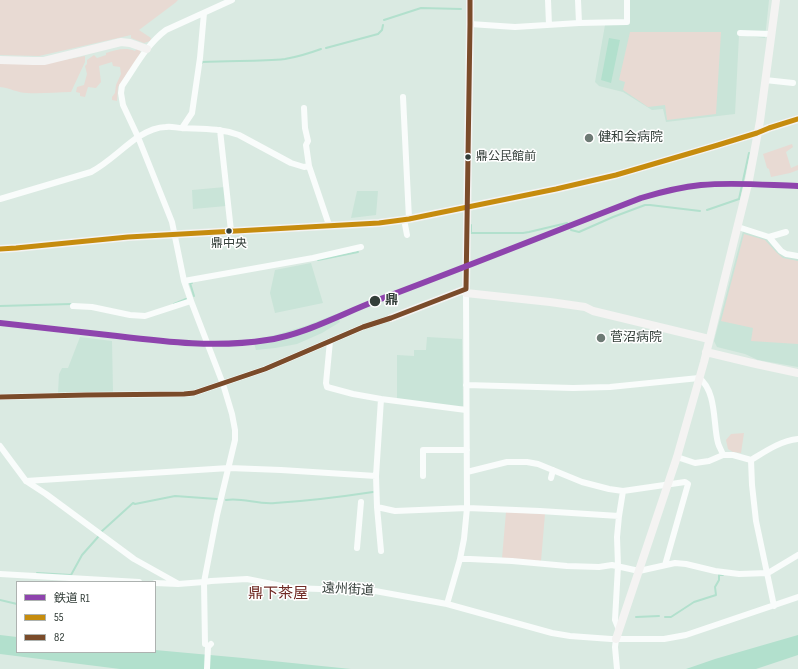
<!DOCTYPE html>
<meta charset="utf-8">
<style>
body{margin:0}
#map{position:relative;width:798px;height:669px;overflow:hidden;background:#daeae2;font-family:"Sofia Sans Condensed","Noto Sans JP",sans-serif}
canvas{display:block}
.legend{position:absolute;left:16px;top:581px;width:140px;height:72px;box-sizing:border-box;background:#fff;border:1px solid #adb2b0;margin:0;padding:5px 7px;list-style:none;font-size:12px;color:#333e39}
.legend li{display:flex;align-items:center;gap:8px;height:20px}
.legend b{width:20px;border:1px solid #adb2b0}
</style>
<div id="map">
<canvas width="798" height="669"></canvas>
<ul class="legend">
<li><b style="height:5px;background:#8e44ad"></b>鉄道 R1</li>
<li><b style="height:5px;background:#c68c0e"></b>55</li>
<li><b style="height:5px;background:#7a4b2a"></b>82</li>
</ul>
</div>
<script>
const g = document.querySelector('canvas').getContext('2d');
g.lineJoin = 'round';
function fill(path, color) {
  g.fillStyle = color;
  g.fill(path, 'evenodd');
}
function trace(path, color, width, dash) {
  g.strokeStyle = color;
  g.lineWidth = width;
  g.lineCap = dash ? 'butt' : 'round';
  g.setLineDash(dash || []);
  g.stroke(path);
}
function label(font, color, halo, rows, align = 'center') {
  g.font = font + ' "Sofia Sans Condensed","Noto Sans JP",sans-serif';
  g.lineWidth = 3;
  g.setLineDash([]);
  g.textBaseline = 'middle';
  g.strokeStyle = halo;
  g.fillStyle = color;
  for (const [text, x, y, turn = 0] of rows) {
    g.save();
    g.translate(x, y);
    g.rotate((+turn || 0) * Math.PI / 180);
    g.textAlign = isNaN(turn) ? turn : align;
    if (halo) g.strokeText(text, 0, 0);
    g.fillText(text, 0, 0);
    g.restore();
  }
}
const built = new Path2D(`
 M629 0H769L765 38 739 35 735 114 666 122 663 109 652 110 623 92 599 86 595 82 605 25 629 23Z
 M225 187 226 206 193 209 192 190Z
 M357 191H378L376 215 351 218Z
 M743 231 766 238 780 252 798 258V367L758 360 745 354 717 347 714 341Z
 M311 263 323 303 275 313 270 293 275 270Z
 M336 314 340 322 322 333 297 344 275 348 256 350 253 340 279 334 308 325Z
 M80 337 112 341 113 392 58 393 59 374 62 368H68Z
 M427 337 462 339 463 406 460 407 397 399V355L414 356V350H426Z`);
const green = new Path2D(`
 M0 0H178L175 3 139 30 151 38 150 41 144 43 131 38V35L39 56 0 55Z
 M630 32H721L716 114 667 120 665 105 648 107 623 90 625 82 619 80Z
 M137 48 140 50 141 54 118 87 117 101 112 100V97L115 93 116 85 121 74 120 67 113 66 112 62 99 66 101 82 96 88 88 87 85 97 80 96V93L76 92 77 87 84 85 87 74 85 66 87 64V60L94 55 97 58 106 55V53C116 50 125 47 135 51Z
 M85 56V62L71 92C57 92 41 94 27 93 18 93 10 88 0 87V64L58 61Z
 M792 144 793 147 786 152 791 168 798 165V170L790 173 771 177 769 169 767 168 763 154Z
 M744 234 765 240 777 253 783 258 798 261V344L751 341 753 328 721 321Z
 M744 433 741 453 733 452 728 449 726 440 731 434Z
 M506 512 545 514 541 561 502 558Z`);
const water = new Path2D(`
 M609 38 620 40 611 83 601 80Z
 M0 635 17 637V652H155V650L243 658 351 669H120L0 654Z
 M798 635V655L756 669H686L715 659Z`);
const stream = new Path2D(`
 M384 20 421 8 461 9
 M326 48 378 34 382 30 383 25
 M202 63V62C230 60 258 62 285 59 297 57 310 53 321 49
 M707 210 739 199 749 153
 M471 225V233H523L529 232 567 223
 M571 230 579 232 613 217 645 205H650L700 211
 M318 260 358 252
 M192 283H190L194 296
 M174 304 186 299
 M0 306 71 304
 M226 500C242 497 258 505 275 503 307 501 340 497 373 492
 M101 532 133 503 135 504 175 496 217 499
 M37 573 71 575 82 555 98 537
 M0 600 17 604
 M636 617 659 616
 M665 617H671L694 602 716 595 715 587 719 580V575H723`);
const street = new Path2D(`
 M548 0 549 25
 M578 0 579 23
 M470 24 515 27 579 23 627 22V0
 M740 33 771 34
 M765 80 793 83
 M403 97 409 219
 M304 108 305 128 308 141 306 145 309 166
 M182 128 192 113 200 58 204 13
 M220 130 231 231
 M0 199 91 172C108 163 122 148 138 137 146 132 157 127 166 127 171 126 177 128 182 128 201 129 220 128 239 135L291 163 304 167 309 166 329 225
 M404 219 407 235
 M738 227 769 237 781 251 786 254 798 256
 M769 237 786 232
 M184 281 313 258 361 247
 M73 306 92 307 130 315 145 316 191 301
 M330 341 326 383 327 387 353 394 381 399
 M466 385 573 388 610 387 699 378C717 391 713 425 718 443 719 447 722 451 723 455
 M0 397 86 395 184 394 194 393 265 369 363 327 391 318
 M0 446 26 481 46 494 134 559 177 583
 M677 457 695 463 709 461 723 455H733L751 460C766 451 780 441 798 439
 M751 460 752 485 756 521 774 606
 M467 472 507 462H527L538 464 582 482 609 489 623 491 685 482 688 484 665 565
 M423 476V450H467
 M551 478 553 470
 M26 481 229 468 281 470 376 476
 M377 507 395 511 467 508 540 511 619 516
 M357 548 361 502
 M381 551 377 507 376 476 381 399 466 410
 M460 559H470L512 561 567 566 599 567 612 565 639 571 675 563 686 564 715 571 739 574 768 573 798 555
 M0 574 139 582
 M155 583 178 584 204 582 211 581 247 579 292 588 375 591 447 604 552 633 570 636 611 639H664L686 635 798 597
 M447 604 460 559 464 539 467 508 466 291
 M619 630 615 620 618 566 617 537 619 516 623 491
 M616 639 615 647 617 669
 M205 644 204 582 217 515 235 440V430L232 414 223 384 191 301 184 281 172 222 138 137 123 105 121 93 122 86C135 67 147 44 166 30L232 0
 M207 669 208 647 211 644`);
const secondary = new Path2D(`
 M0 60 33 61H44L121 42 130 43 147 49
 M0 249 16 248 128 237 379 223 409 219 556 189 616 175 718 145 757 133 769 128 798 119
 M466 293 550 302 585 307 593 311 709 339
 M391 318 466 289 470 24V0
 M706 352 756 364 798 373
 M616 639 677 457 704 362 749 180 760 121 776 0`);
const bus1 = new Path2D(`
 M0 249 16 248 128 237 379 223 409 219 556 189 616 175 718 145 757 133 769 128 798 119`);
const bus2 = new Path2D(`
 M0 397 86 395 184 394 194 393 265 369 363 327 391 318 466 289 470 24V0`);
const rail1 = new Path2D(`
 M0 323C39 327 78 332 117 336 167 342 217 348 267 340 304 335 343 313 378 300 466 267 553 232 641 198 661 192 681 187 701 185 733 182 766 185 798 186`);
const markers = [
 [589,138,5,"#6d7a74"],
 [468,157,3.5,"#333e39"],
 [229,231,3.5,"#333e39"],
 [375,301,6,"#333e39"],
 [601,338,5,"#6d7a74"]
];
const busNames = [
 ["鼎公民館前",476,157],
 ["鼎中央",229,244,"center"]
];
const poiNames = [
 ["健和会病院",598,138],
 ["菅沼病院",610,338]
];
const stopNames = [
 ["鼎",385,301]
];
const streetNames = [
 ["遠州街道",348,590,3]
];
const quarterNames = [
 ["鼎下茶屋",278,594]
];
fill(built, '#c9e4d8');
fill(green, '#e8dad3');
fill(water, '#b2e0cd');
trace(stream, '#b2e0cd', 2);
trace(street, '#f9fcfb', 6);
trace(secondary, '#f4f3f2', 8);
trace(bus1, '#c68c0e', 5);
trace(bus2, '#7a4b2a', 5);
trace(rail1, '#8e44ad', 6);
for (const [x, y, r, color] of markers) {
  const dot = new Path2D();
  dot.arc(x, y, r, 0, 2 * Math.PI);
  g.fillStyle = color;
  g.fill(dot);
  trace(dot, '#fff', 1.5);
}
label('12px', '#333e39', '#fff', busNames, 'left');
label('13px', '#333e39', '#fff', poiNames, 'left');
label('bold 13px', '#333e39', '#fff', stopNames, 'left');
label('13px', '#333e39', '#fff', streetNames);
label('15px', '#702b25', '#fff', quarterNames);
</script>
